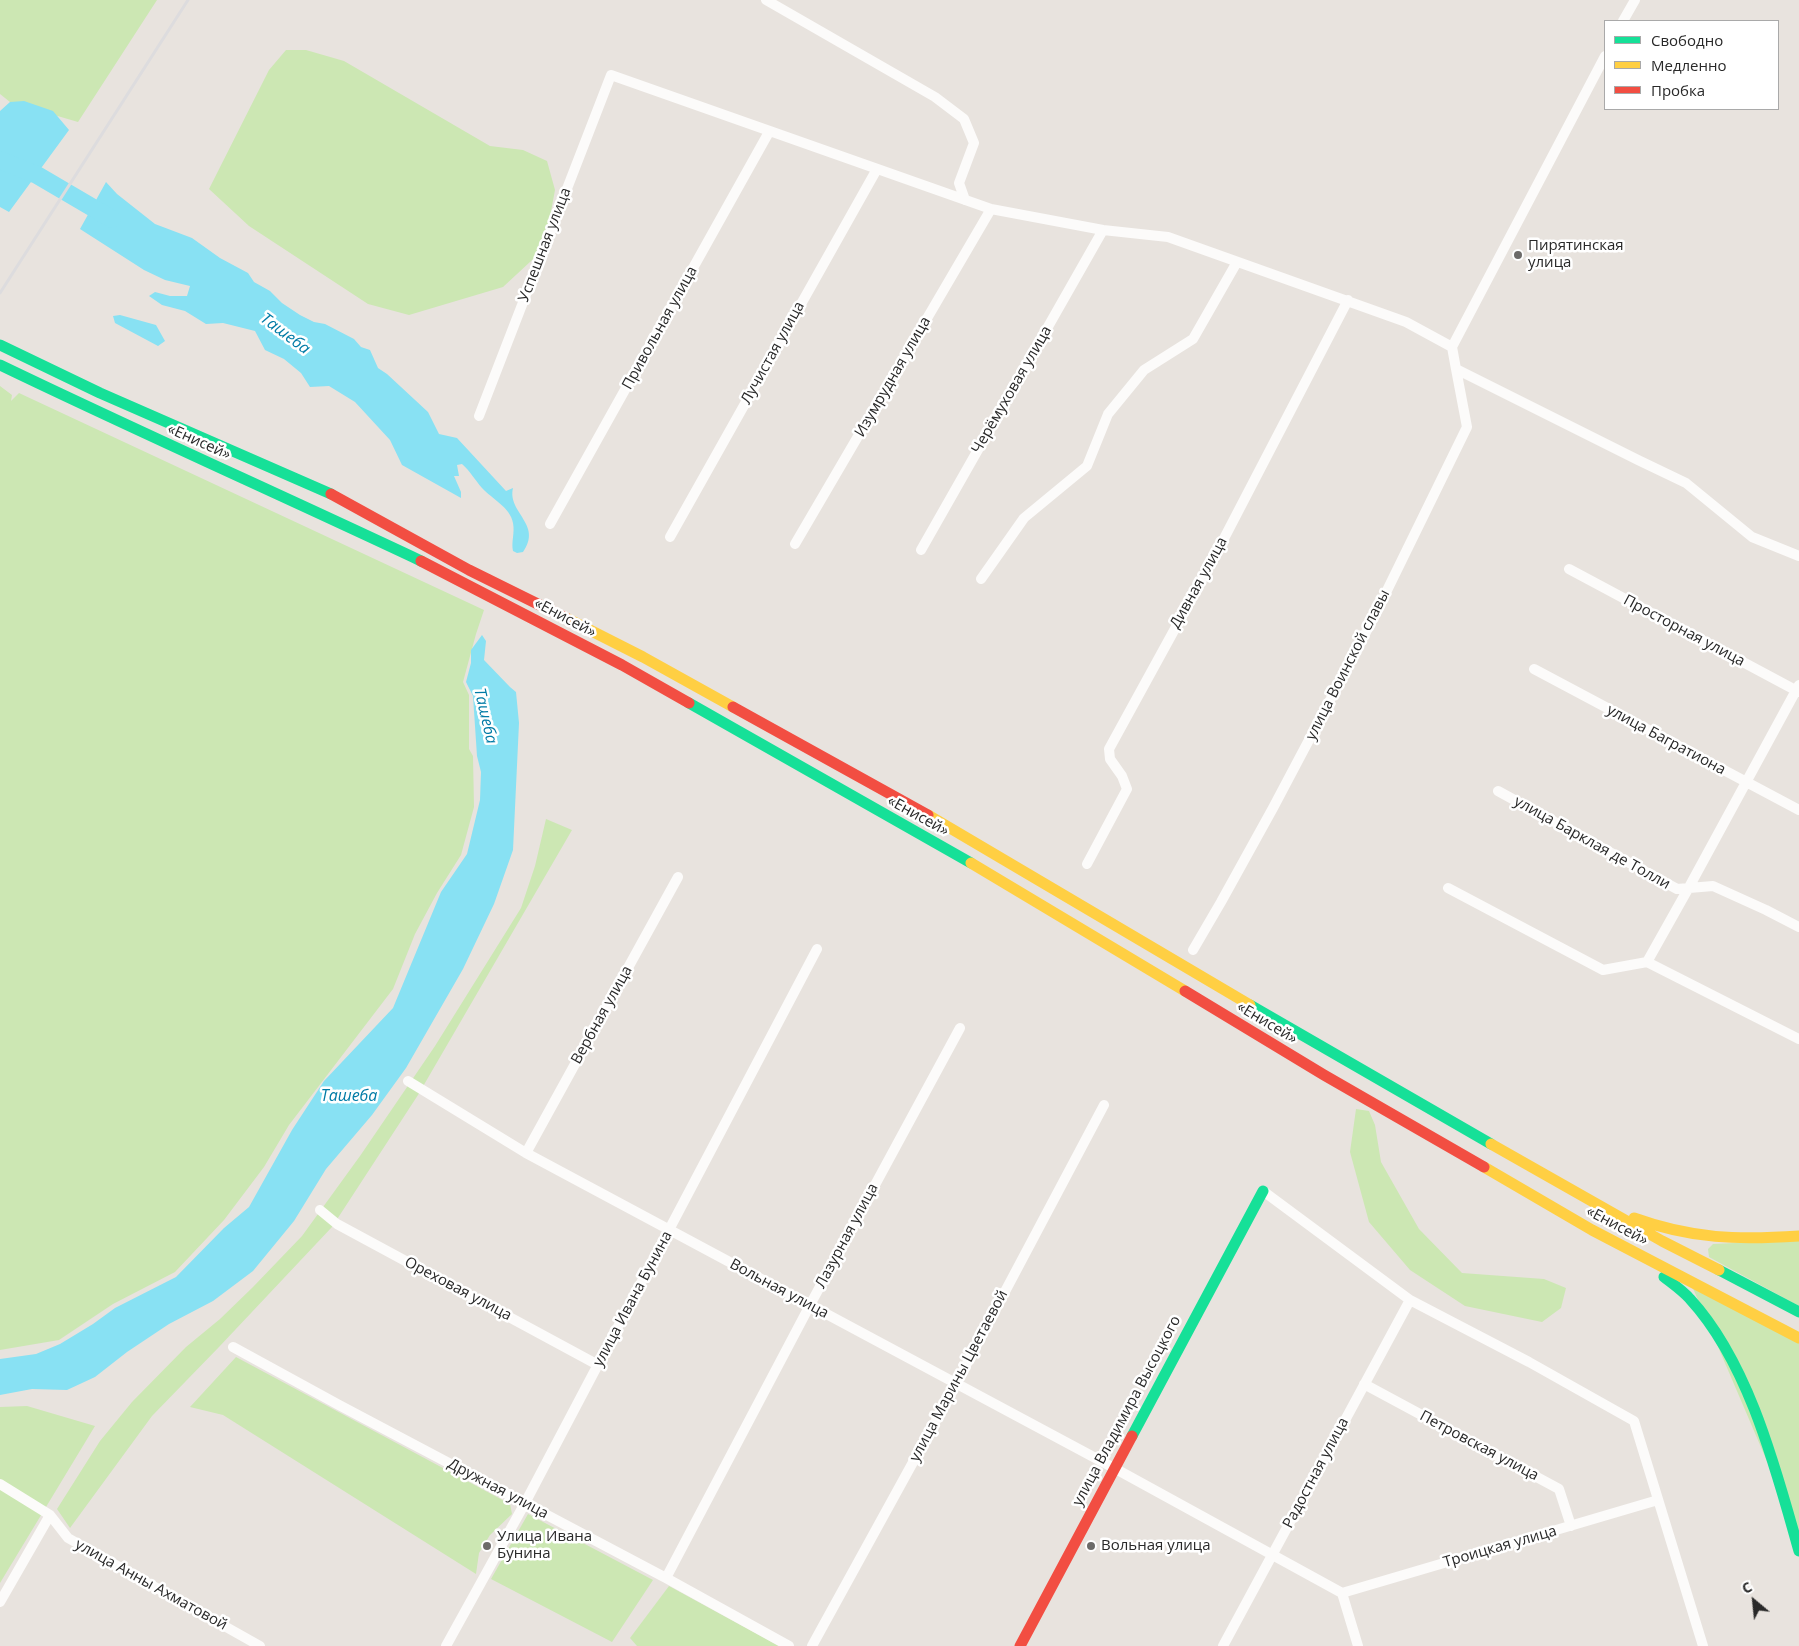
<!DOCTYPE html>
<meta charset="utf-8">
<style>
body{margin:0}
#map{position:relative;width:1799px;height:1646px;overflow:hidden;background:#e8e3de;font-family:"Open Sans",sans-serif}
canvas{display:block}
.legend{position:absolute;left:1604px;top:20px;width:175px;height:90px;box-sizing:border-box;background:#fff;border:1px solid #a9a9a9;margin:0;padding:6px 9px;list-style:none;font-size:15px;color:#292929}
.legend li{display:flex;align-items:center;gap:10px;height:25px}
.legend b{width:25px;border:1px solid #a9a9a9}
.north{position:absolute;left:1729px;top:1576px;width:50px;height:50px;-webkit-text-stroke:4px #fff;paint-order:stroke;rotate:332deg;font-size:14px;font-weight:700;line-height:20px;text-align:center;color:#292929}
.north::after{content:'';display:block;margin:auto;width:18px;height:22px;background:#292929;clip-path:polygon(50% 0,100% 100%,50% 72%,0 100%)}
</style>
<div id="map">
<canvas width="1799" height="1646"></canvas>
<ul class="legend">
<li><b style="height:6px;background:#16e098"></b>Свободно</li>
<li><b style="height:6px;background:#ffcf43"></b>Медленно</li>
<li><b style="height:6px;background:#f24e42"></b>Пробка</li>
</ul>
<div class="north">С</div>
</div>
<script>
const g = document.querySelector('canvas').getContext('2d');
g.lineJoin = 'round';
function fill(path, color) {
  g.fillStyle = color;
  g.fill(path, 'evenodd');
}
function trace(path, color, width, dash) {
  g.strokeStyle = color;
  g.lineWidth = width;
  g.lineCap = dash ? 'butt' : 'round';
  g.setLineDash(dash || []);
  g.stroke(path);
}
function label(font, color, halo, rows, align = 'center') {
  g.font = font + ' "Open Sans",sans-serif';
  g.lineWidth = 5;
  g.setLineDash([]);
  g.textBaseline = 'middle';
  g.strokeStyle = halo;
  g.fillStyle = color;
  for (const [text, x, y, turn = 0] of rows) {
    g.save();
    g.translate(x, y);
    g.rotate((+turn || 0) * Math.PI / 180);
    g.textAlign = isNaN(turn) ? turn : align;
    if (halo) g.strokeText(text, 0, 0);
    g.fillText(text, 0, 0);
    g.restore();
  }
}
const green = new Path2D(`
 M0 0H157L78 122 10 102 0 94Z
 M286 50H306L344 61 490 146 523 150 547 161 555 190 544 249 503 287 409 315 368 304 249 226 209 189 269 70Z
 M0 386 12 395 11 401 19 393 484 610 476 634 463 682 469 695V749L473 756 474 807 461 855 437 893 415 934 393 989 289 1125 264 1167 224 1220 175 1272 113 1304 59 1340 0 1350Z
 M546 819 572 830 418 1095 332 1227 219 1347 152 1416 70 1528 57 1509 100 1441 132 1402 186 1347 220 1319 253 1287 302 1236 360 1156 435 1046 521 908 535 866Z
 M1356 1109 1369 1111 1375 1125 1381 1162 1419 1229 1462 1273 1544 1279 1566 1288 1561 1308 1542 1322 1465 1306 1410 1270 1369 1222 1350 1152Z
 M1799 1240V1306L1709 1257 1708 1249 1713 1244Z
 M1692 1286 1799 1342V1536Z
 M236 1357 510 1504 512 1514 490 1535 479 1553 476 1574 223 1415 190 1407Z
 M27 1406 95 1426 0 1583V1407Z
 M528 1514 653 1580 612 1642 491 1579Z
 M669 1586 779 1646H637L630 1638Z`);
const water = new Path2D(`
 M24 101 53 111 69 130 9 212 0 207V111L10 102Z
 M106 182 117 194 155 224 192 238 220 258 248 273 254 282 270 291 282 303 300 315 314 322 325 324 354 339 361 347 370 350 378 368 387 374 428 412 439 434 457 438 506 491 513 488C507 513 543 524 523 552L517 553 513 551C511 542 515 533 513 523 510 507 492 499 482 488 475 480 470 471 462 464L457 465 459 476H454L461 492V498L402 465 390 440 355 402 329 386 310 387 301 373 284 359 265 350 255 331 223 323 206 324 185 311 162 305 149 296 155 292 170 296H187L190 286 165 280 144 270 80 229Z
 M120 315 156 325 165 341 158 346 115 323 113 316Z
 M482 635 486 641 484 660 510 687 516 692 519 723 513 850 494 904 463 969 406 1068 372 1115 326 1169 294 1221 253 1271 213 1301 169 1324 127 1352 95 1377 67 1390 32 1389 0 1395V1359L36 1354 60 1344 93 1324 115 1308 176 1277 224 1228 249 1207 292 1130 324 1081 393 1008 441 892 467 854 480 800 481 772 477 756 473 696 466 682 471 663V650Z`);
const river = new Path2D(`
 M0 160 37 175 112 219`);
const street = new Path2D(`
 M766 0 935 97 964 119 974 143 959 183 965 200
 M1623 21 1635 0
 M1452 347 1605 56
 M479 416 611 75 991 209 1103 230 1168 237 1406 322 1452 347 1456 369 1638 460 1686 483 1752 537 1799 556
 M550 524 769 132
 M670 537 877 169
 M795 544 991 209
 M921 550 1103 230
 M1569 569 1799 692
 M981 579 1024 518 1087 466 1108 414 1144 370 1193 339 1237 262
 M1534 669 1799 810
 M1498 791 1677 889 1713 886 1766 910 1799 927
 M1087 864 1127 789 1122 776 1110 759 1109 749 1217 552 1348 300
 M1448 888 1603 970 1647 962 1799 1039
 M1193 950 1221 902 1273 808 1374 617 1467 427 1456 369
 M1647 962 1688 889 1799 685
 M408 1081 526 1153 1114 1468 1342 1593 1358 1646
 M526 1153 678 877
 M1263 1191 1410 1300 1529 1362 1634 1421 1703 1646
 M320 1210 337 1224 598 1365
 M233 1347 339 1405 666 1578 789 1646
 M1364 1384 1559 1489 1571 1526
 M0 1484 50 1515 68 1538 260 1646
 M666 1578 810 1305 960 1028
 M1342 1593 1658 1500
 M0 1602 50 1515
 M446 1646 525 1503 817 949
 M812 1646 956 1384 1104 1105
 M1223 1646 1410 1300`);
const fast = new Path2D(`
 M0 345 100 393 331 494
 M0 365C139 432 281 495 421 561
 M689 703 971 863
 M1250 1005 1491 1144
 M1719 1270 1799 1312
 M1664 1277C1673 1284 1683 1291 1690 1299 1749 1363 1776 1470 1799 1551
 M1132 1436 1263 1191`);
const slow = new Path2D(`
 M566 618 643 657 733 707
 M928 815 1250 1005
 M971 863 1185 991
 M1491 1144 1662 1241 1719 1270
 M1484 1167 1592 1230 1799 1338
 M1634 1218C1692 1239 1738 1240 1799 1236`);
const jam = new Path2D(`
 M331 494 469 570 566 618
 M421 561 622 665 689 703
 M733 707 928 815
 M1185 991 1324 1075 1484 1167
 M1020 1646 1132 1436`);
const rail = new Path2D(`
 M0 293 188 0`);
const markers = [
 [1518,255,5,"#6c6a68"],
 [487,1546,5,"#6c6a68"],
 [1091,1546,5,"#6c6a68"]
];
const streetNames = [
 ["Успешная улица",545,245,-69],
 ["Привольная улица",660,328,-61],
 ["Лучистая улица",773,353,-61],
 ["Изумрудная улица",893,377,-60],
 ["Черёмуховая улица",1012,390,-60],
 ["«Енисей»",199,442,24],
 ["Дивная улица",1199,583,-61],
 ["«Енисей»",565,618,28],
 ["Просторная улица",1684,631,28],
 ["улица Воинской славы",1348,665,-63],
 ["улица Багратиона",1666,740,28],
 ["«Енисей»",918,816,29],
 ["улица Барклая де Толли",1592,843,29],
 ["Вербная улица",602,1015,-61],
 ["«Енисей»",1267,1023,31],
 ["«Енисей»",1617,1226,28],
 ["Лазурная улица",847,1236,-62],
 ["Ореховая улица",458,1289,28],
 ["Вольная улица",779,1289,28],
 ["улица Ивана Бунина",633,1299,-62],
 ["улица Марины Цветаевой",959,1376,-62],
 ["улица Владимира Высоцкого",1127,1411,-62],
 ["Петровская улица",1479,1446,28],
 ["Радостная улица",1316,1473,-62],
 ["Дружная улица",498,1489,28],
 ["Троицкая улица",1500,1547,-16],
 ["улица Анны Ахматовой",151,1585,29]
];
const poiNames = [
 ["Пирятинская",1528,246],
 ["улица",1528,263],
 ["Улица Ивана",497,1537],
 ["Бунина",497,1554],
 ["Вольная улица",1101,1546]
];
const waterNames = [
 ["Ташеба",285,334,37],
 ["Ташеба",485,716,77],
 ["Ташеба",349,1096]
];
fill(green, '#cce7b3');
fill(water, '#88e1f3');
trace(river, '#88e1f3', 18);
trace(street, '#fcfbfa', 10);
trace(fast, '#16e098', 11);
trace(slow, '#ffcf43', 11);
trace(jam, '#f24e42', 11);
trace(rail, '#dddcde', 3);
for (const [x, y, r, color] of markers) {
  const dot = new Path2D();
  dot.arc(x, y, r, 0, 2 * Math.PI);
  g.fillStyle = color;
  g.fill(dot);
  trace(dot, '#fff', 2);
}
label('15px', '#292929', '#fff', streetNames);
label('15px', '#292929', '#fff', poiNames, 'left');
label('italic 16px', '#007ba6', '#fff', waterNames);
</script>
